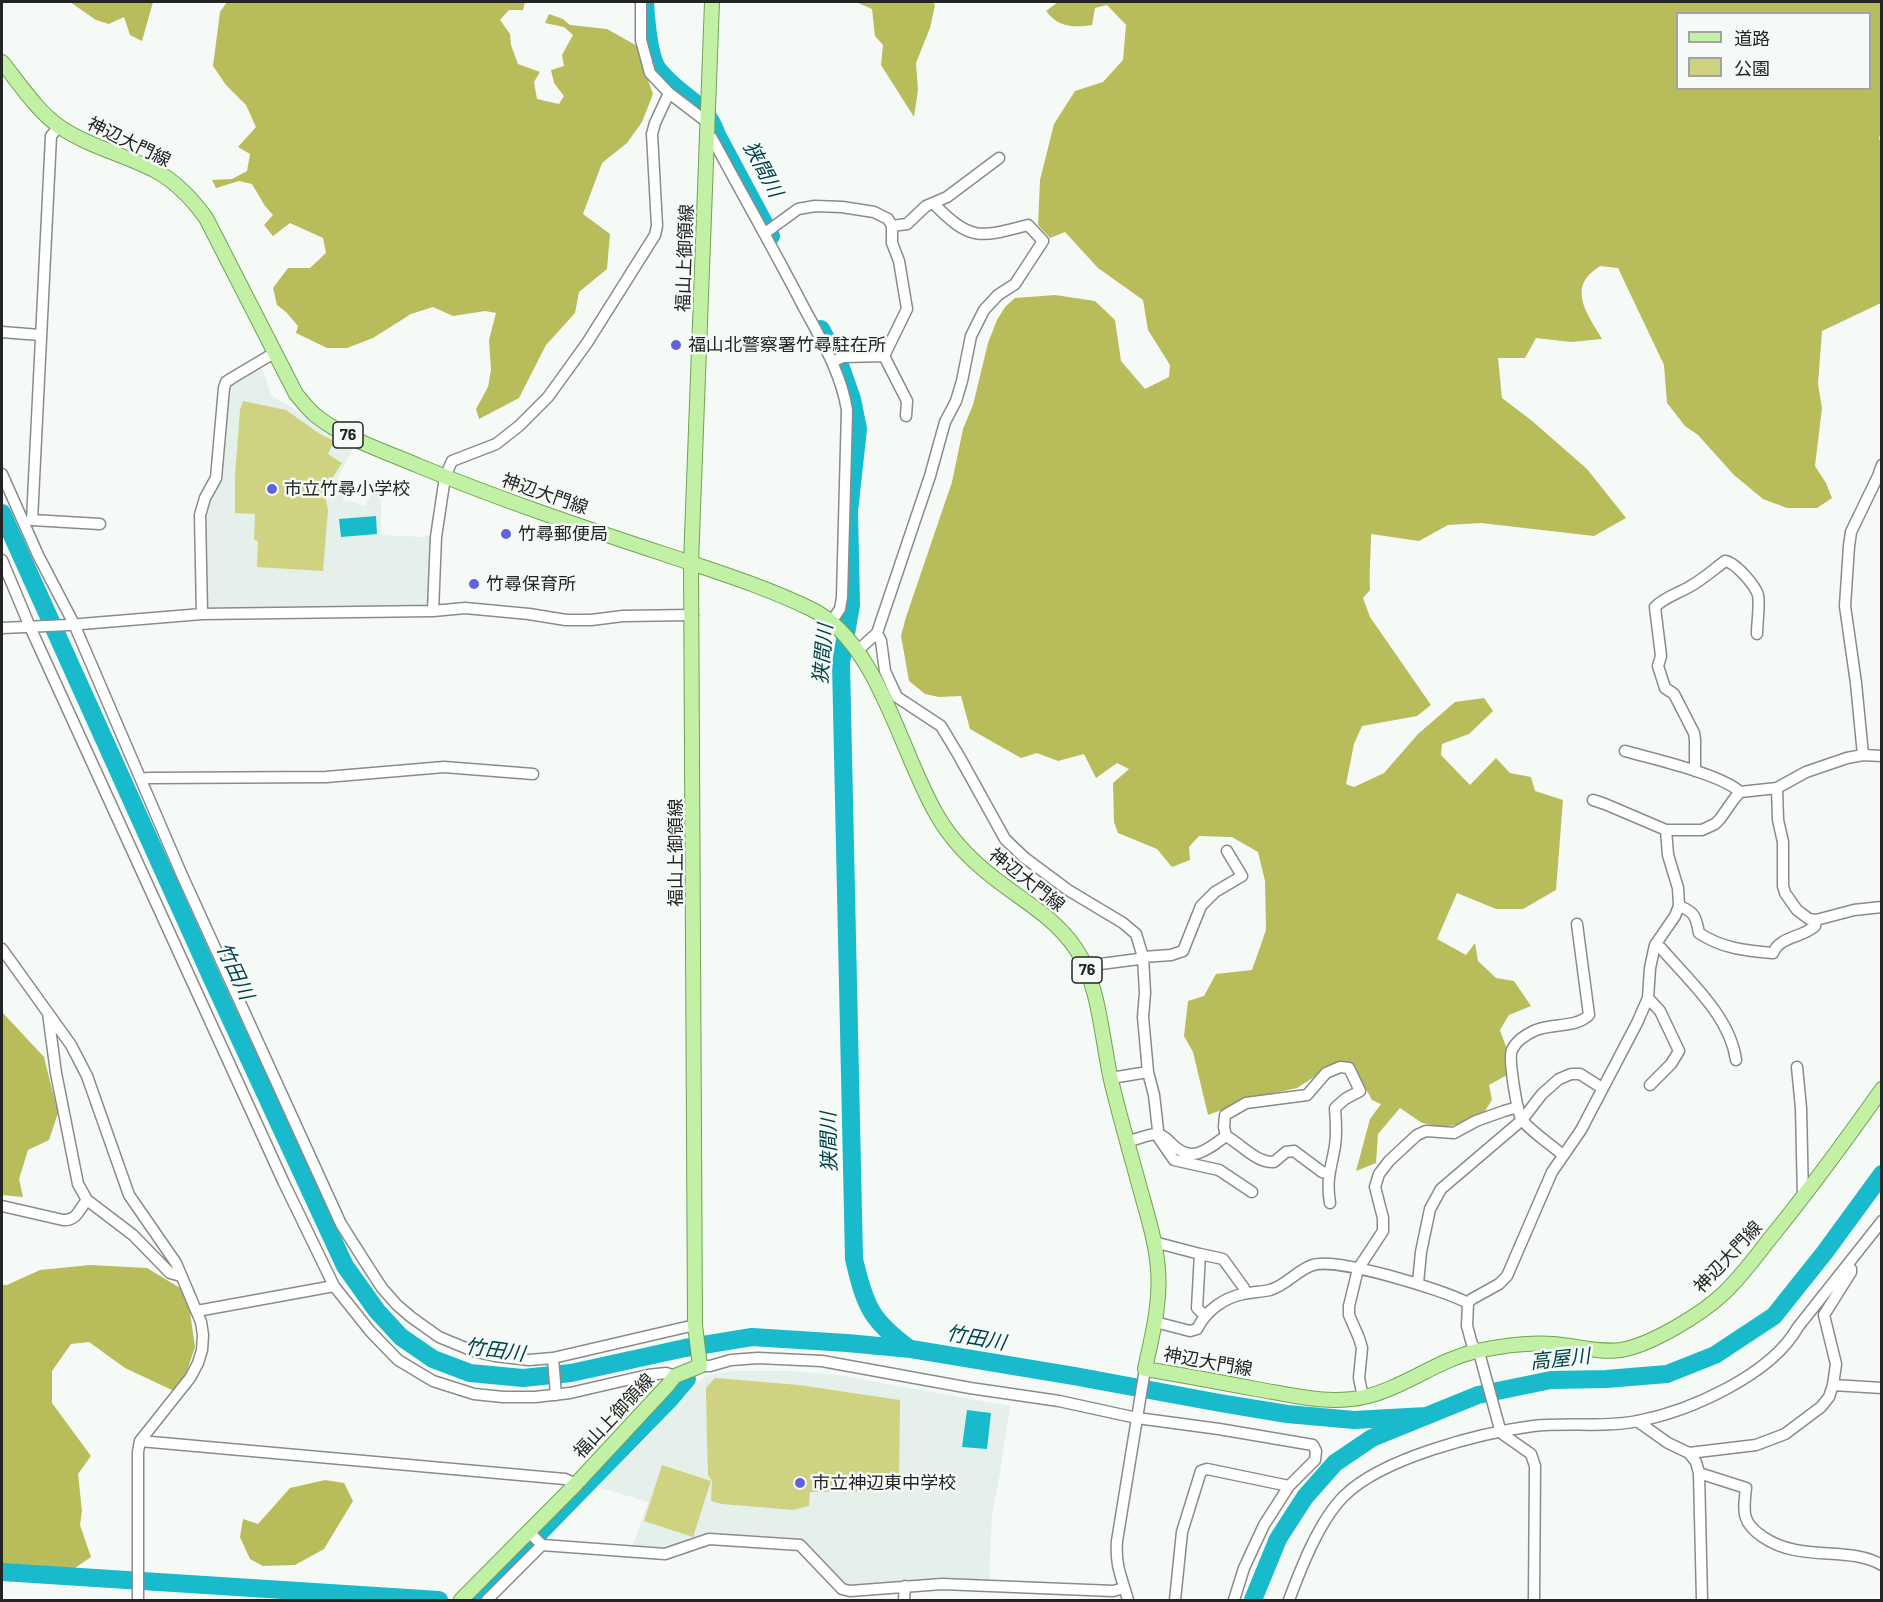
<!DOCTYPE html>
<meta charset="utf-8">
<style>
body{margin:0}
#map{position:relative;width:1883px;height:1602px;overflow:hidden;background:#f6faf7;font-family:Barlow,"Noto Sans JP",sans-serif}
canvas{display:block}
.frame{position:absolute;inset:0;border:3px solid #232423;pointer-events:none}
.legend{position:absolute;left:1676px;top:12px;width:195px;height:78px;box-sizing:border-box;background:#f6faf7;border:2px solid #a2a4a2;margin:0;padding:8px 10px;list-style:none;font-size:18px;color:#232423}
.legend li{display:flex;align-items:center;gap:12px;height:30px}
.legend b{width:30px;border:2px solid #a2a4a2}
</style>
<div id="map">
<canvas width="1883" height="1602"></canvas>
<div class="frame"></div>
<ul class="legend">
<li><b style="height:8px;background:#c2f1a6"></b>道路</li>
<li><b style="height:16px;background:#cfd381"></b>公園</li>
</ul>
</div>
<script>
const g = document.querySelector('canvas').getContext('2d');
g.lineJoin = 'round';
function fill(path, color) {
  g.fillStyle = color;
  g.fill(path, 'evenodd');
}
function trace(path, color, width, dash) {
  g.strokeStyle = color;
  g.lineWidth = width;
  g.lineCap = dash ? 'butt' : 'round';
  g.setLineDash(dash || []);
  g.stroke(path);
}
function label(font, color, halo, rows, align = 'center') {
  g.font = font + ' Barlow,"Noto Sans JP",sans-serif';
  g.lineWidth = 5;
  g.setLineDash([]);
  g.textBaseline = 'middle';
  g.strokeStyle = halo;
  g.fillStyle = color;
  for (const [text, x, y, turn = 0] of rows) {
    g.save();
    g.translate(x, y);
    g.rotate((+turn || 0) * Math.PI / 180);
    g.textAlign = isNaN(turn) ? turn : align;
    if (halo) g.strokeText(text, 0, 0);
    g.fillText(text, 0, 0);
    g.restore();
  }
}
const built = new Path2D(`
 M261 365 271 395 296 410 323 432 354 446 331 492 345 493 343 501 355 502 364 506 375 488 381 489V535L424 537 433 533 431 600 424 609 211 612 206 608 202 514 220 474 226 393 232 382Z
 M734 1371H792L838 1375 1010 1406 999 1479 992 1514 989 1582 844 1587 800 1542 704 1536 664 1550 632 1548 648 1502 598 1487 706 1375Z`);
const green = new Path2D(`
 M243 401 286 410 320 434 334 441 328 454 342 463 324 491 328 510 323 571 257 567 258 541 254 540 255 514 235 513V476L240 410Z
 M715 1378 799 1385 900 1400 899 1485 892 1491 810 1492 809 1506 793 1510 722 1504 711 1501 712 1481 708 1475 706 1396V1388Z
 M662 1465 711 1481 693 1537 644 1521Z`);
const forest = new Path2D(`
 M70 2H153L142 41 130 35 124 17 109 24 96 20Z
 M227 2H525L523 10H509L500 20 510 34 511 45 518 64 540 72 534 82 537 99 559 104 564 96 554 83 551 70 564 66 562 55 573 35 564 27 545 23 549 14 563 19 570 25 607 29 639 47 645 72 653 94 642 122 627 143 602 163 583 214 610 234 607 269 579 292 575 313 546 345 519 398 479 419 476 409 488 387 491 370 489 340 496 313 485 311 453 316 433 307 411 314 373 338 347 348H327L296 333 298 326 286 312 277 305 273 288 288 268H310L326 253 323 238 290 223 273 236 264 225 273 215 265 206 252 184 239 181 216 188 212 180 232 179 247 171 250 154 238 147 256 127 246 105 226 85 213 66 220 12Z
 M856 2H933L935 5 930 28 916 63 918 90 914 117 881 65 883 45 875 36 872 9Z
 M1058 2H1881L1882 135 1879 137 1882 150 1881 303 1822 331 1818 384 1822 408 1815 466 1826 483 1832 498 1817 508H1787L1763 499 1734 475 1698 435 1685 426 1667 403 1664 365 1618 268 1600 266C1596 269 1591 272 1588 276 1571 295 1592 321 1602 339L1571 342 1536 338 1525 358H1498L1502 398 1531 420 1587 469 1626 518 1594 536 1481 523 1448 525 1419 541 1371 534C1371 553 1369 571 1370 590L1363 598 1370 617 1431 705 1417 716 1362 726 1354 744 1346 784 1354 787 1384 773 1418 734 1455 702 1484 698 1493 711 1469 734 1442 744 1441 755 1470 785 1496 758 1510 773 1531 777 1535 791 1563 800 1556 890 1523 909H1496L1457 893 1437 939 1466 955 1475 943 1478 961 1496 978 1514 981 1531 1006 1509 1015 1500 1030 1506 1047 1507 1075 1489 1085 1492 1100 1481 1117 1464 1124 1441 1127 1422 1123 1400 1108 1378 1134 1376 1163 1356 1171 1370 1119 1381 1104 1372 1100 1352 1064 1336 1063 1297 1088 1256 1097 1208 1115 1193 1052 1184 1036 1188 1001 1204 996 1216 974 1252 970 1266 930 1265 881 1258 852 1232 837 1199 836 1189 847 1190 860 1172 867 1157 849 1118 833 1114 822 1113 783 1129 769 1117 763 1096 778 1084 754 1058 761 1037 753 1021 758 970 729 961 696 939 697 925 694 909 681 901 636 906 617 952 482 963 429 973 405 988 343 997 320 1005 307 1015 298 1055 295 1095 301 1115 320 1121 361 1145 389 1169 377 1170 365 1148 330 1143 300 1098 268 1065 232 1050 238 1038 225 1040 180 1054 124 1075 91 1103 82 1123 60 1126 25 1107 5 1095 8 1092 25C1072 28 1058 27 1046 11ZM1678 14H1870V88H1678Z
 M2 1012 44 1057 58 1113 49 1140 28 1150 19 1179 23 1197 2 1195Z
 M90 1265 147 1268 180 1288 190 1312 195 1347 186 1374 174 1391 125 1368 89 1342 71 1344 52 1371V1403L91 1456 78 1474 82 1511 80 1525 91 1557 72 1570 2 1565V1285H7L40 1270Z
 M325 1480 344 1483 353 1501 324 1549 295 1565 263 1566 250 1559 240 1537 243 1519 258 1524 290 1488Z`);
const water = new Path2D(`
 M376 516 377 534 341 537 339 519Z
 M967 1410 991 1413 987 1449 962 1447Z`);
const river = new Path2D(`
 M645 2C646 18 649 52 656 66 658 70 662 74 665 77 686 100 706 103 717 135L771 236
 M821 329 840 365 852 399 858 429 849 511 851 605 841 663 854 1259C865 1306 871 1321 910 1349
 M2 513 214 983 345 1266 377 1311 401 1337 433 1359 470 1373 523 1378 571 1373 685 1348 752 1337 847 1343 911 1349 1074 1376 1220 1403 1287 1414 1354 1420 1426 1416
 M2 1572 439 1600
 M474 1600 670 1399 687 1379
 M1253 1600 1278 1539 1305 1497 1335 1463 1372 1438 1478 1395 1551 1380 1606 1379 1667 1374 1715 1355 1774 1316 1825 1252 1882 1174`);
const minor = new Path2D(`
 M641 2V40L650 73 669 93 707 122
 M59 126 51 136 32 520 100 524
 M707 136 712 138C742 194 773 248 802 304 820 338 841 372 847 410L842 597 840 609 831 622
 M892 226 907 224 926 206 947 197 999 158
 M765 233 798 209 815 206 842 207 874 212 888 219 892 226V243L899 261 907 309 884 356 843 357 832 362
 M2 332 40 335
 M884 356 907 401 906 416
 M2 474 38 555 74 624 181 873 341 1224 367 1265 382 1288 397 1305 411 1317 439 1337 473 1351 495 1356 529 1360 553 1358 695 1325
 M2 560 30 627 284 1183 334 1286 370 1331 398 1360 433 1381 474 1394 503 1397H535L570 1393 648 1375 666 1373 675 1376
 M433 611 436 537 445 477 452 461 496 444 519 426 548 397 587 343 655 235 657 226 652 134 655 123 669 93
 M202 614 200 515 205 498 216 478 224 388 226 382 232 378 274 353
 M2 628 69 625 202 614 433 611 465 608 529 614 566 620H591L623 616 693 615
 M877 633 881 641 885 671 897 697 941 726 959 756 1005 839 1025 858 1068 890 1123 923 1136 934 1143 957 1145 993 1143 1017 1148 1072 1154 1095 1158 1130 1156 1134 1174 1160 1219 1170 1252 1192
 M857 651 877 633 930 476 945 422 956 401 962 381 971 336 984 310 998 295 1015 284 1043 241 1028 225C979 238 970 241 933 203
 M1625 751C1653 759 1721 774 1740 792
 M1863 755 1856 683 1845 606 1849 546 1851 532 1878 476 1882 465
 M1695 771V740L1694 733 1674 694 1665 688 1658 666 1661 656 1655 607C1665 597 1677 594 1689 587 1702 580 1713 570 1725 561 1735 562 1755 585 1758 595 1760 604 1757 623 1757 634
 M141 779 149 778 326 777 444 767 533 774
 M1777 788 1778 820 1783 842V886L1785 893 1797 910 1809 919 1816 920 1854 910 1882 907
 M1593 800 1605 804 1666 830H1702L1715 824 1720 819 1734 799 1740 792 1777 788 1806 772 1847 758 1863 755 1882 756
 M1679 906C1695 912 1696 917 1699 933 1721 948 1746 951 1773 953 1780 936 1802 938 1815 926L1816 920
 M1655 945 1661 948C1689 981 1730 1016 1736 1060
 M2 949 71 1045 87 1076 129 1195 176 1263 201 1322 203 1335 202 1350 198 1363 190 1378 140 1441 138 1452V1600
 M1085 966 1139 959 1143 957 1171 955 1183 951 1201 906 1215 892 1242 876 1227 851
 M1648 998 1660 1011 1679 1051 1671 1064 1650 1085
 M48 1013 56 1073 78 1184 87 1200 133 1235 170 1273 181 1276
 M1797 1067 1801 1108 1803 1198
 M1111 1078 1148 1072
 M1226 1136 1224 1127 1225 1115 1246 1103 1307 1095 1326 1073 1340 1067 1349 1068 1360 1091 1345 1099 1335 1108C1336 1121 1337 1133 1335 1146 1331 1169 1326 1179 1330 1203
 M1127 1142C1136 1139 1147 1135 1155 1134 1162 1134 1167 1139 1172 1144 1192 1164 1207 1150 1226 1136 1241 1144 1256 1163 1274 1162L1286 1152 1294 1151 1322 1172 1328 1173
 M1563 1155C1554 1147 1526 1128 1521 1118 1517 1110 1508 1058 1512 1050 1516 1041 1527 1034 1536 1030 1553 1023 1576 1028 1589 1015L1577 924
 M2 1206 63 1220C77 1221 79 1209 87 1200
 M1154 1242 1200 1254 1197 1308 1204 1315
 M1200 1254 1223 1259 1244 1288 1245 1293
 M1418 1283 1421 1252 1430 1209 1441 1189 1522 1120 1542 1094 1559 1079 1571 1074H1580L1602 1088
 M197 1311 334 1286
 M1155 1322 1190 1331 1197 1329C1206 1311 1223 1298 1243 1294 1252 1292 1261 1292 1270 1290 1287 1285 1297 1270 1313 1265 1337 1257 1444 1290 1468 1303
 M553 1358 556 1395
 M700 1366H710L731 1360 758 1358 822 1361 970 1388 1059 1401 1137 1418 1219 1429 1313 1445 1316 1451 1315 1460 1289 1486 1264 1525 1244 1568 1234 1600
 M1833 1385 1882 1388
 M1363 1397 1359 1378 1362 1348 1359 1338 1349 1315V1306L1358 1269 1383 1231V1218L1375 1187 1379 1174 1389 1161 1417 1135 1426 1131 1454 1133 1476 1121 1504 1111 1518 1107
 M1637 1421 1668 1443 1689 1453 1756 1445 1785 1434 1821 1407 1829 1397 1833 1385 1836 1364 1824 1315 1851 1272V1269
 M140 1441 565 1479 576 1484
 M1689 1453 1696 1462 1699 1473 1702 1600
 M1699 1473 1746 1488C1743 1513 1742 1523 1763 1537 1801 1563 1847 1545 1882 1565
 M528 1531 542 1545 665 1554 709 1539 800 1545 842 1589 850 1591 942 1584 1113 1591 1124 1588
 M487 1600 542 1545
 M904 1600 905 1586
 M1128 1600C1122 1578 1115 1566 1117 1541L1145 1369
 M1175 1600 1182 1532 1201 1471 1207 1469 1289 1486
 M1289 1600C1301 1568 1319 1521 1344 1496 1382 1458 1480 1433 1533 1426 1568 1422 1604 1428 1638 1421 1690 1411 1771 1375 1798 1327L1882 1221
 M1534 1600 1535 1466 1531 1454 1501 1433 1480 1356 1472 1344 1467 1326 1468 1303 1472 1299 1499 1284 1507 1276 1552 1172 1581 1130 1637 1023 1648 998 1650 968 1655 945 1675 916 1679 906 1678 888 1668 855 1666 830`);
const major = new Path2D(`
 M2 62C19 83 37 111 60 127 90 147 125 155 156 171 176 182 193 200 206 218L296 394C302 401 308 409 315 415 345 439 384 451 419 466 501 500 585 528 670 556 717 572 766 587 811 609 878 641 901 755 937 815 950 838 968 857 989 874 1018 898 1054 916 1076 949 1099 983 1102 1040 1111 1080 1120 1118 1131 1155 1141 1192 1148 1217 1156 1243 1158 1269 1161 1303 1152 1336 1145 1369 1182 1375 1219 1382 1256 1389 1291 1395 1329 1405 1364 1397 1404 1388 1437 1360 1477 1351 1500 1346 1531 1342 1554 1344 1577 1346 1599 1353 1621 1350 1651 1345 1702 1314 1724 1293 1743 1275 1759 1252 1776 1231 1813 1185 1848 1137 1882 1089
 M461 1600 576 1484 667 1386 675 1376 700 1366 695 1325 691 563 712 2`);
const markers = [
 [676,345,6,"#6262db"],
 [272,489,6,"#6262db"],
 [506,534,6,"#6262db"],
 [474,584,6,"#6262db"],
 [800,1483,6,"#6262db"]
];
const shields = [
 [348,435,30],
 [1087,970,30]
];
const shieldNames = [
 ["76",348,435],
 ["76",1087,970]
];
const streetNames = [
 ["神辺大門線",129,142,26],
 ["福山上御領線",685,258,-88],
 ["神辺大門線",545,494,19],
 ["福山上御領線",676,853,-90],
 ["神辺大門線",1027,880,38],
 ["神辺大門線",1728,1257,-47],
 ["神辺大門線",1208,1362,10],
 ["福山上御領線",614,1416,-47]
];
const poiNames = [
 ["福山北警察署竹尋駐在所",688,345],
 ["市立竹尋小学校",284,489],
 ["竹尋郵便局",518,534],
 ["竹尋保育所",486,584],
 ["市立神辺東中学校",812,1483]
];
const waterNames = [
 ["狭間川",763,169,62],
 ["狭間川",823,654,-85],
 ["竹田川",235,971,65],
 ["狭間川",829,1142,-91],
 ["竹田川",976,1338,10],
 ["竹田川",495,1350,8],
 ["高屋川",1560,1359,-6]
];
fill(built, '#e4f0e9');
fill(green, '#cfd381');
fill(forest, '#b8bc5b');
fill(water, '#19bacb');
trace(river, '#19bacb', 18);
trace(minor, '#898c8a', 13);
trace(major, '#70a352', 16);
trace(minor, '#fff', 10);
trace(major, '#c2f1a6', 14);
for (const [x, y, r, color] of markers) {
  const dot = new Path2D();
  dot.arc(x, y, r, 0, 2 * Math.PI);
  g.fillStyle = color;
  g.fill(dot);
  trace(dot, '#f6faf7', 2);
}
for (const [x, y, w] of shields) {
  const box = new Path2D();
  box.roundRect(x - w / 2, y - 13, w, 26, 4.5);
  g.fillStyle = '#f6faf7';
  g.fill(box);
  trace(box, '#232423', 1.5);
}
label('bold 16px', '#232423', null, shieldNames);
label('18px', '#232423', '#f6faf7', streetNames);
label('18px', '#232423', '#f6faf7', poiNames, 'left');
label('italic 20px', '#00434a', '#f6faf7', waterNames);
</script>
